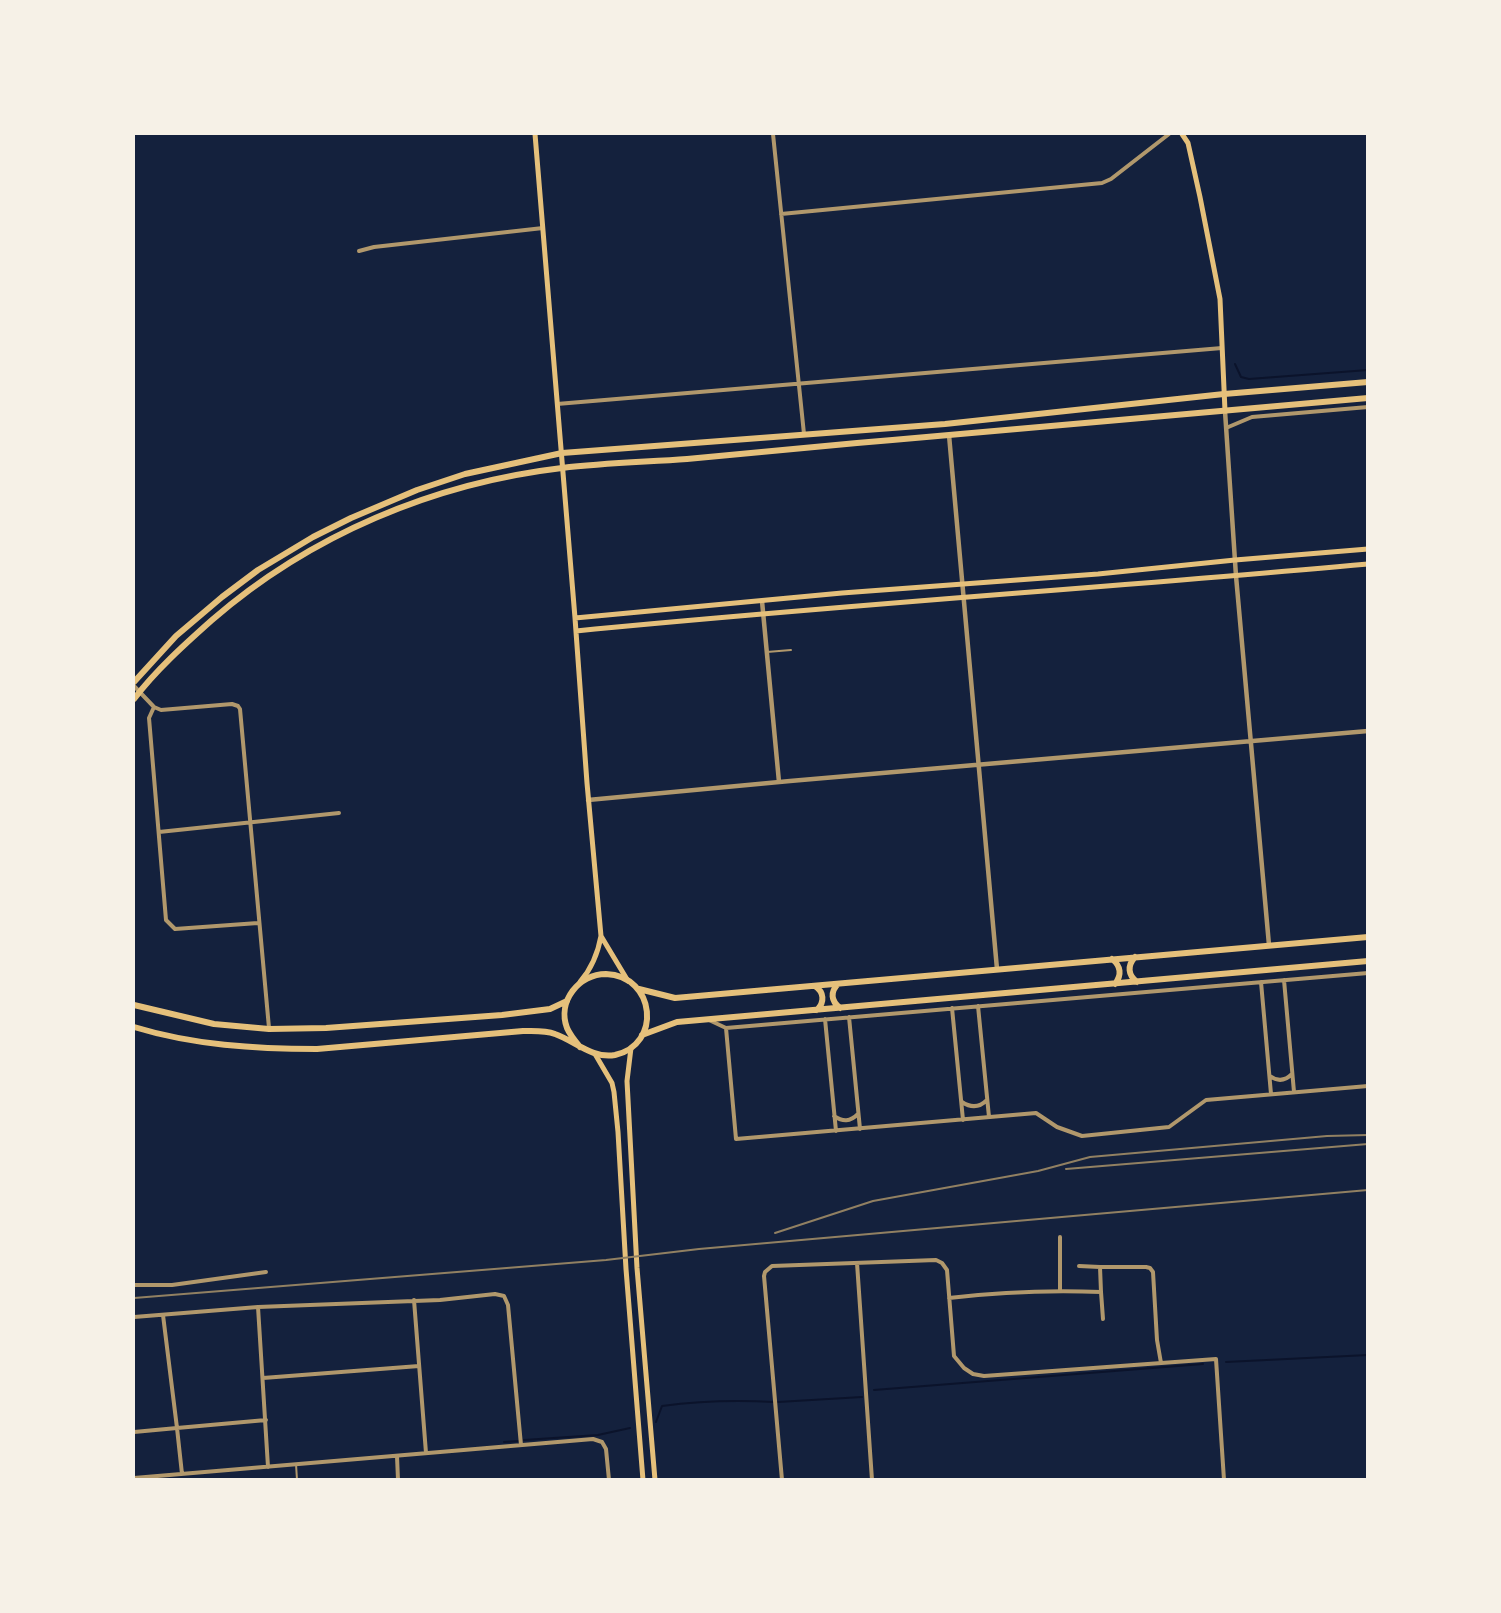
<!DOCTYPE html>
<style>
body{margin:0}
#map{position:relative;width:1501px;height:1613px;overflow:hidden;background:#14213d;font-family:"PT Sans",sans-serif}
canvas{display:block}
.frame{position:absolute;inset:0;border:135px solid #f6f1e7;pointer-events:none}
</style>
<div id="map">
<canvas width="1501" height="1613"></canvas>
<div class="frame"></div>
</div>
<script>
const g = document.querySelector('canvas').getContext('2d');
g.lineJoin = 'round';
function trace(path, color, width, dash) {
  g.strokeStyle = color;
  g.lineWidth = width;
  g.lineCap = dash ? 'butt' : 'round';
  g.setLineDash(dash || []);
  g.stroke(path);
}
const stream = new Path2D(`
 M1235 364 1241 377 1249 379 1368 370
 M1226 1362 1368 1355
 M874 1390 1203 1364
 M778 1402 862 1397
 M656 1422 662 1406C699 1401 737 1400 774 1402
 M524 1440 598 1435 630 1428
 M504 1442 519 1441`);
const service = new Path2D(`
 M767 652 791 650
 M296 1464 297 1480`);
const minor = new Path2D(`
 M773 134 804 434
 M781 214 1102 183 1111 179 1169 134
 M359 251 374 247 543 228
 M557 404 1222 348
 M1226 428 1252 417 1368 407
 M134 686 154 707 149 718 166 920 175 929 258 923
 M154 707 161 710 232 704 238 706 240 709 269 1028
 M159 832 339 813
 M1284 980 1294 1092
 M1261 982 1271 1094
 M978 1006 989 1117
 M952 1008 963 1120
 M849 1017 860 1129
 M825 1019 836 1131
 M709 1020 726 1028 1368 973
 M726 1028 736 1139 1036 1113 1057 1127 1082 1136 1169 1127 1206 1100 1368 1086
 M1270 1076C1278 1082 1285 1081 1292 1074
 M962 1102C971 1108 979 1108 987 1100
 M834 1116C843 1122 850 1122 858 1114
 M857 1263 872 1480
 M1079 1266 1100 1267
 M134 1285H172L266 1272
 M1060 1291V1237
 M1101 1292 1103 1319
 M949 1298C1000 1292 1050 1290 1101 1292L1100 1267H1146L1150 1268 1153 1272 1157 1340 1161 1363
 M414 1300 426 1453
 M258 1307 268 1467
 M134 1317 258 1307 440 1300 495 1294 504 1296 508 1305 521 1445
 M263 1378 419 1366
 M134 1432 177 1428 163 1315
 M397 1456 398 1480
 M182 1474 177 1428 266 1420
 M134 1478 593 1439 602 1442 606 1449 609 1480
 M782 1480 764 1276 765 1272 772 1266 936 1260 942 1263 947 1270 954 1356 964 1368 973 1374 984 1376 1216 1359 1224 1480`);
const tertiary = new Path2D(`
 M1225 411 1236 576 1269 945
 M949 435 997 969
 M762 601 779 782
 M588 800 790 781 1368 731`);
const secondary = new Path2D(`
 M535 134 575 618 587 783 601 936C598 953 592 968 580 982
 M1182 134 1188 143 1200 197 1220 299 1225 411
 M575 618 842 593 1098 574 1235 560 1368 549
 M576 631C840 605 1104 588 1368 564
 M601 936 628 981
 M631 1048 627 1081 637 1268 655 1480
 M595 1054 612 1083 614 1092 618 1132 626 1269 643 1480`);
const primary = new Path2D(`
 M134 682 176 636 222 597 258 570 313 537 351 518 417 490 465 474 562 453 945 424 1224 394 1368 382
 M134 699C156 670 185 644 212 620 310 535 434 483 562 468 604 463 646 462 687 459 744 454 800 448 857 443 1027 428 1197 414 1368 398
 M1135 957C1127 966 1128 975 1137 982
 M1112 959C1121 966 1122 975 1115 984
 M838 984C830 992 831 1001 840 1008
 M815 986C824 992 825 1002 817 1010
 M639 989 675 998 1368 937
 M134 1005 214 1024 269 1029 326 1028 502 1015 550 1009 567 1001
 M134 1027C193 1045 255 1049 317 1049L523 1031C533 1031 545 1030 555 1034 575 1041 592 1059 615 1055 662 1045 656 976 606 974 579 974 557 1001 567 1028 570 1035 575 1041 580 1047
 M642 1035 677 1022 1368 961`);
const rail = new Path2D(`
 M1066 1169 1368 1144
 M775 1233 873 1201 1038 1171 1090 1157 1327 1136 1368 1135
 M134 1298 606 1260 699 1249 1368 1190`);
trace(stream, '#0b132b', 2);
trace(service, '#b1986c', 2);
trace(minor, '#b1986c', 4);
trace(tertiary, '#b1986c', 4.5);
trace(secondary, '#e5c07b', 5);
trace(primary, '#e5c07b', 6);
trace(rail, '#918062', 2);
</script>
